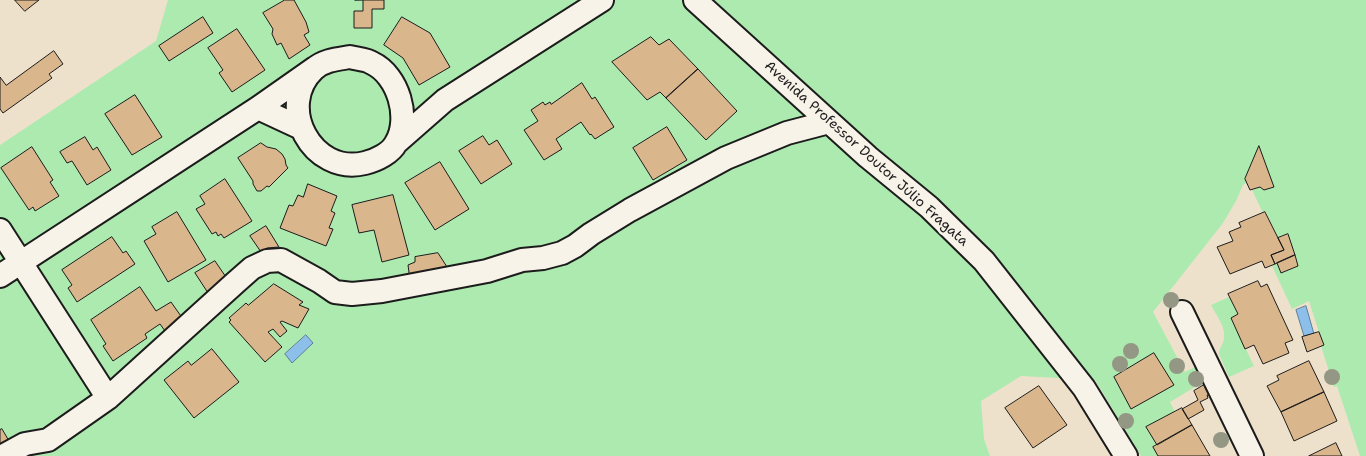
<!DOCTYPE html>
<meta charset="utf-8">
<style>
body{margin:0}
canvas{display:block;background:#eee1cc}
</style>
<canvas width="1366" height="456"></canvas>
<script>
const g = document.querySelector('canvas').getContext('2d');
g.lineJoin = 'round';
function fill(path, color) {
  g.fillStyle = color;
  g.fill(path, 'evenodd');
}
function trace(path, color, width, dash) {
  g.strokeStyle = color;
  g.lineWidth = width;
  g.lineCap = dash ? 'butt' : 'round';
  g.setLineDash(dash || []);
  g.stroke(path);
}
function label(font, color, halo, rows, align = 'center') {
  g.font = font + ' "Shantell Sans",sans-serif';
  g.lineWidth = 5;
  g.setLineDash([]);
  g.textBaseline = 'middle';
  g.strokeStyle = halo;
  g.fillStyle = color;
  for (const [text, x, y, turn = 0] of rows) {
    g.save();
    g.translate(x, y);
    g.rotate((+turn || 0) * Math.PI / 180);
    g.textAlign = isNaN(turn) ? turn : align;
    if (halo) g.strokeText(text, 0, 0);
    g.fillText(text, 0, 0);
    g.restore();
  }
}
const green = new Path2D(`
 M168 0H1366V456H1360L1337 386 1334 387 1321 346 1323 345 1309 301 1292 309 1272 266 1277 263 1298 265 1288 234 1278 238 1266 212 1263 213 1252 190 1260 187 1264 190 1273 187 1252 179 1243 185 1236 201 1223 223 1153 312 1185 372 1197 366 1205 381 1170 402 1175 412 1146 427 1157 445 1158 456H1141L1095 380 1021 376 981 401 984 439 990 456H0V145L156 41Z
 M1229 297 1238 314 1231 318 1254 366 1229 377 1219 354C1219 348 1223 345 1224 339 1226 327 1216 315 1211 305Z`);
const water = new Path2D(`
 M1306 306 1314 334 1304 336 1296 310Z
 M306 335 313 343 292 363 285 354Z`);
const building = new Path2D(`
 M15 0H39L25 11Z
 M285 0H294L306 22 309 32 304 35 310 45 289 59 281 43 277 45 272 34 273 29 263 13Z
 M355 0H384V9H372V28H354V11H363V0Z
 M203 17 213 33 169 61 159 46Z
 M402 17 430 33 450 67 419 85 403 58 384 45Z
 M237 29 265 70 232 92 219 73 223 70 208 48Z
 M651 37 659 45 669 39 698 69 666 98 660 92 647 100 612 62Z
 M54 51 63 64 49 74 52 78 3 113 0 109V77L6 85Z
 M698 69 737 111 706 140 666 98Z
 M582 83 592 99 595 97 614 127 595 139 591 134 590 135 581 122 556 139 562 149 544 160 524 130 538 121 531 110 543 102 545 105 550 102 551 104Z
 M135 95 162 137 132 155 105 114Z
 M667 127 687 160 653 180 633 148Z
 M483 136 489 145 497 140 512 164 481 184 459 151Z
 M85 137 93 150 97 147 111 170 87 185 72 161 67 163 60 152Z
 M261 143 267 147 276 149 282 154 285 159 286 165 288 168 269 187 267 186 261 191H257L253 184V181L238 158Z
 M1259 146 1274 187 1264 190 1260 187 1250 190 1245 179Z
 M32 147 53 180 50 182 59 196 35 211 33 207 29 210 1 168Z
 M440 162 469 209 435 230 405 183Z
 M225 179 252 221 224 238 221 234 218 236 216 232 212 234 196 209 205 204 200 196Z
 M308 184 337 196 331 211 335 213 329 228 333 229 326 246 280 228 289 205 293 206 298 195 303 197Z
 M393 195 409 255 382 262 374 230 359 233 352 205Z
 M177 212 206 260 168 282 144 241 156 234 152 227Z
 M1265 212 1284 250 1271 255 1275 264 1265 268 1262 261 1230 274 1217 247 1233 241 1229 232 1241 227 1239 223Z
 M266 226 279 247 267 248 261 252 250 236Z
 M1288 234 1295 255 1275 264 1271 255 1284 250 1278 238Z
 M112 237 123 253 126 251 135 264 77 302 68 288 72 285 62 270Z
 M438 253 451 273 410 280 408 265 415 262V257Z
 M1295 255 1298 266 1281 273 1277 263Z
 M215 261 228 280 210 296 195 273Z
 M1258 281 1261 287 1267 284 1293 340 1285 343 1289 353 1263 364 1254 345 1245 349 1231 318 1238 314 1228 294Z
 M274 284 303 302 299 305 309 309 298 328 282 321 280 322 287 331 280 337 273 329 268 332 282 347 265 362 229 322 231 320 229 318 246 303 248 305Z
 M140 287 156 311 171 302 183 319 165 331 160 324 145 334 147 338 113 361 103 346 106 344 91 320Z
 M1319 332 1324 345 1307 352 1302 337Z
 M212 349 239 382 194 418 164 380 188 361 191 365Z
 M1154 353 1174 385 1131 409 1114 377Z
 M1309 361 1324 392 1281 412 1267 386 1279 380 1277 376Z
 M1204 385 1209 395H1207L1208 398 1200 402 1204 410 1188 419 1182 409 1198 400 1194 391Z
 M1039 386 1067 425 1033 448 1005 408Z
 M1324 392 1337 421 1294 441 1281 412Z
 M1182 408 1192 425 1157 445 1146 427Z
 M1192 425 1210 456H1158L1153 447Z
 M2 429 12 446 0 451V430Z
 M1336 443 1342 456H1309Z`);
const street = new Path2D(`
 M695 0 868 157 929 207 984 261 1084 388 1126 456
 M350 57C357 59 366 59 372 63 398 75 411 118 396 143 391 153 377 160 365 163 312 176 275 106 314 69 324 60 338 59 350 57Z
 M258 108 301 128
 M396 143 445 100 602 0
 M0 230 104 392
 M0 276 258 108 315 68
 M1182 312 1252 456
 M3 456 25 444 48 440 108 398 235 283 252 268 267 261 281 260 319 281 335 292 352 294 382 291 487 271 522 260 543 258 562 253 575 246 591 234 630 210 726 158 787 133 829 122`);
const trees = [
 [1171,300],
 [1131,351],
 [1120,364],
 [1177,366],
 [1332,377],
 [1196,379],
 [1126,421],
 [1221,440]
];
const streetNames = [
 ["Avenida Professor Doutor Júlio Fragata",866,154,42]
];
fill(green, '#adeab0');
fill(water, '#8cbfe9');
trace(water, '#5f7e97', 1);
fill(building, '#dab68c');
trace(building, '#1c1c1c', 1);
trace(street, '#1c1c1c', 26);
trace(street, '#f7f3e8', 22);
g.fillStyle = '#939783';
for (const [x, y] of trees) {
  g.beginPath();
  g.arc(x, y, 8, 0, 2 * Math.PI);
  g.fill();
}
label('14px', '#1c1c1c', '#f7f3e8', streetNames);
</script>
